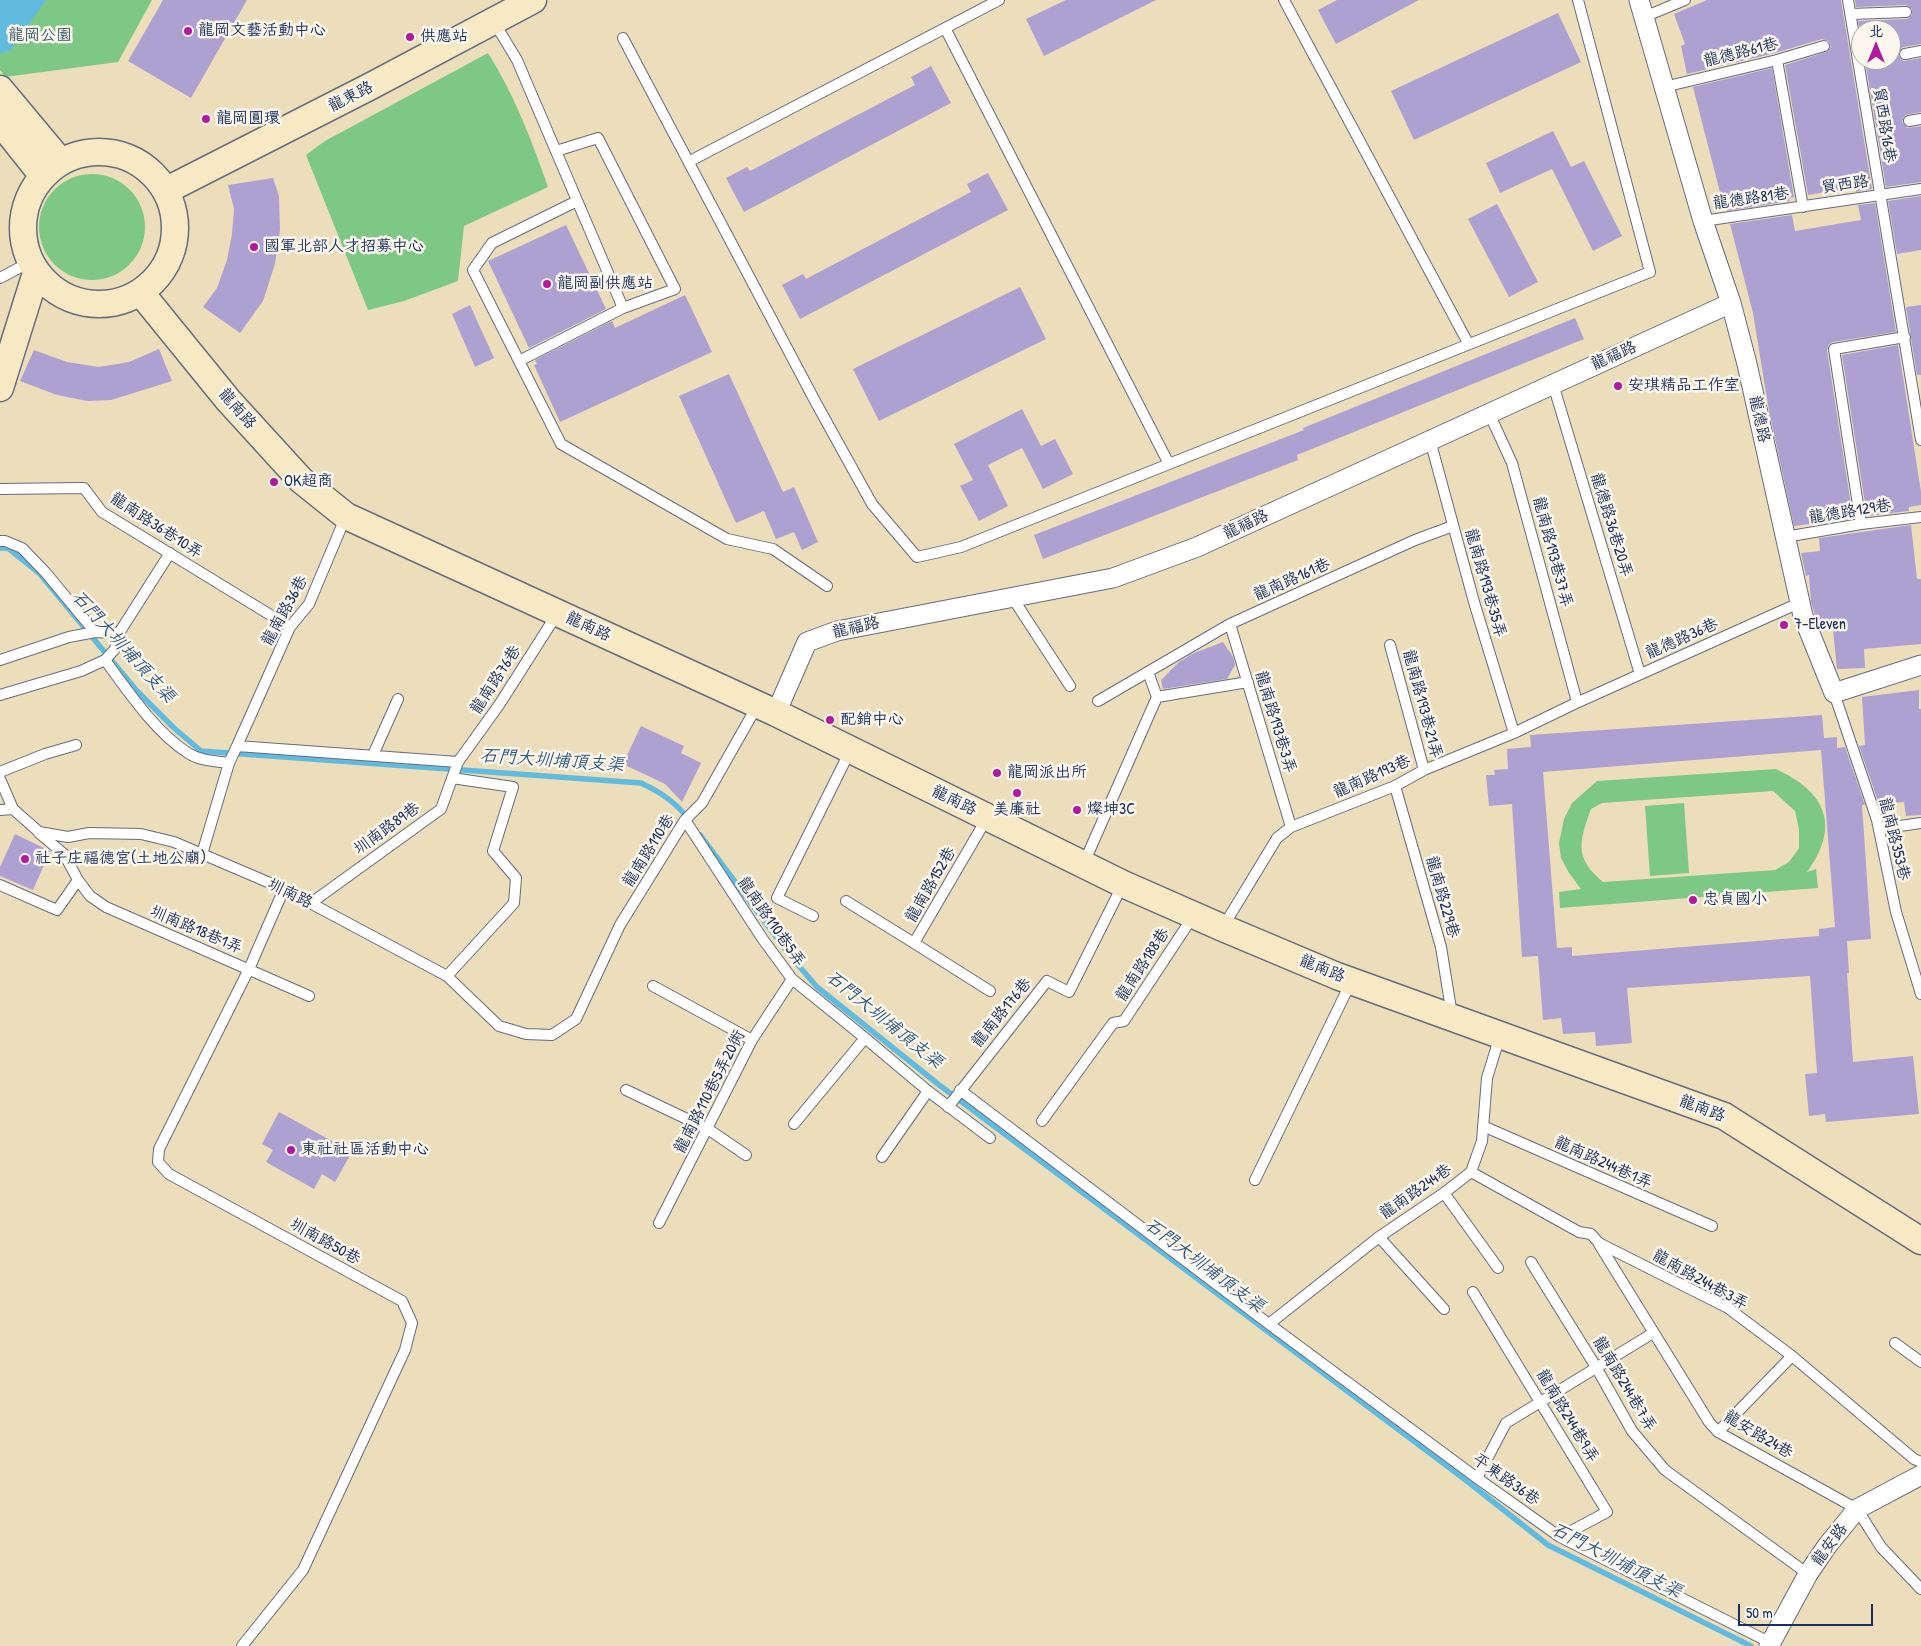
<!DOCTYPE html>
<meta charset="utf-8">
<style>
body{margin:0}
#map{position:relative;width:1921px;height:1646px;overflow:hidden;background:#ecdeba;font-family:"Patrick Hand","LXGW WenKai TC",sans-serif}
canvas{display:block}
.north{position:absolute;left:1851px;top:20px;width:50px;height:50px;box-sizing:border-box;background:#fbf7ec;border:1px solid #a1a7b3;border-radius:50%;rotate:0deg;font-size:14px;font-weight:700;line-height:20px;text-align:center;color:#1b2f5e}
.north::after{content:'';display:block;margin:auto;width:18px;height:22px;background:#b5179e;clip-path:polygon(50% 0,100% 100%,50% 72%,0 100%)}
.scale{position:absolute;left:1738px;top:1604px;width:135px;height:22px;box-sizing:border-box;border:2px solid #1b2f5e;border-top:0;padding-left:6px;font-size:15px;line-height:18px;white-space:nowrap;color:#1b2f5e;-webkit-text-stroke:4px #fbf7ec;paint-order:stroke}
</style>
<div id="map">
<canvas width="1921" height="1646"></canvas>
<div class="north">北</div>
<div class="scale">50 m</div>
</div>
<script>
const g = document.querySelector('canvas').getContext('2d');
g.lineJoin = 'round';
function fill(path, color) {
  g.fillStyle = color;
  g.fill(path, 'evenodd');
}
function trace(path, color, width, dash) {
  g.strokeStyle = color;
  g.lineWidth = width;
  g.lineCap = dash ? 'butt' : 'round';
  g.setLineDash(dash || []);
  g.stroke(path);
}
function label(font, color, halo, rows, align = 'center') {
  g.font = font + ' "Patrick Hand","LXGW WenKai TC",sans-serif';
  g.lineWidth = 5;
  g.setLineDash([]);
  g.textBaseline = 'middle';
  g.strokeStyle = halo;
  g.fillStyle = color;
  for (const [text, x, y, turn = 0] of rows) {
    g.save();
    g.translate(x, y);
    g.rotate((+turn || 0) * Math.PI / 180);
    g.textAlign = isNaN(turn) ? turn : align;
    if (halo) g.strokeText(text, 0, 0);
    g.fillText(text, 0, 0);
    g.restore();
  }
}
const green = new Path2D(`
 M0 0H152L118 62 5 77 0 70Z
 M488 53C514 94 532 141 548 187L464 226 458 281 404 301 368 310 306 155 325 141Z
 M39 227a53 53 0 1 1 106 0a53 53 0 1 1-106 0Z
 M1776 769C1826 792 1841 826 1807 872L1816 869 1818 888 1560 908 1559 892 1581 889 1569 873 1561 858 1559 843 1564 819 1572 803 1597 781ZM1773 791 1795 811 1799 829V848L1789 862 1775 870 1603 882C1574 858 1579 842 1591 809L1602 803Z
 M1684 803 1689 873 1650 876 1645 806Z`);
const water = new Path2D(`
 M0 0H46L10 51 0 53Z`);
const stream = new Path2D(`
 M0 548H8L39 573 137 691 174 728 201 751 641 783C660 792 676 802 689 820
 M700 835 792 958 817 987 938 1084 1463 1478 1548 1545 1751 1646`);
const building = new Path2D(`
 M163 0H247L191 98 128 61Z
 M1066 0H1156L1044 56 1026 19Z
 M1337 0H1419L1336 44 1318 10Z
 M1707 0H1841L1872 189 1856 192 1855 187 1808 195 1785 65 1826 52 1831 47 1829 41 1822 39 1775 53 1687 74 1681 46 1685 44 1674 14Z
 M1855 0H1921V44L1903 47 1900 49 1898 55 1903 61 1921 58V112L1905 115 1902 122 1907 128 1921 126V182L1886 187 1865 60H1891V30H1861V36L1858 21 1907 19 1912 15V9L1906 5 1856 7Z
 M1558 13 1581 62 1414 140 1391 91Z
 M931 66 951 103 744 212 726 178 747 167 750 171 915 85 911 77Z
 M1772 68 1794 197 1789 198 1790 201 1727 211V208H1724L1693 87Z
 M1553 131 1571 167 1584 161 1622 236 1593 251 1552 169 1500 193 1486 163Z
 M988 173 1008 210 800 319 782 285 803 274 806 279 971 192 967 184Z
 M273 178 279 196 280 230 275 264 263 301 240 333 203 307 217 288 227 260 232 234 234 209 228 185Z
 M1921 196V250L1897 254 1888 201Z
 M1875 203 1896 332 1833 342 1829 344 1827 350 1853 518 1818 524V523L1794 526 1769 411 1753 313 1730 224 1792 215 1795 231 1861 220 1858 205Z
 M1497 204 1538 282 1509 297 1468 219Z
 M566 225 606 309 529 348 488 261Z
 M1020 287 1046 339 879 421 853 369Z
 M685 295 712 352 560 422 534 365 537 364 535 360 612 321 615 328Z
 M470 305 494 358 475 367 452 314Z
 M1921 305V375H1917L1906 307Z
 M1575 318 1584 339 1297 455 1298 460 1043 559 1034 535 1304 430 1303 428Z
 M1898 345 1921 492V505L1909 507V511L1867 516 1842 355Z
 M159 349 172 381 111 400 87 401 57 395 20 381 34 350 67 362 99 367 129 362Z
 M729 374 783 492 794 487 818 542 802 550 794 532 776 539 764 511 736 523 679 396Z
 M1022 409 1041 446 1055 439 1073 474 1043 489 1022 448 988 465 1008 506 979 521 960 486 973 480 954 444Z
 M1911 525 1917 579H1921V644L1864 649 1865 668 1837 669 1832 620 1817 622 1811 602 1809 575 1806 576 1801 553 1820 551 1819 538Z
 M1223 642 1233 657 1235 665 1227 679 1163 689 1161 680 1179 662 1194 653Z
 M1919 690V709H1921V815L1906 816 1904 802 1879 804 1859 746 1865 745 1862 697Z
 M1822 715 1824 738 1837 737V748L1845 747 1865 805H1862L1871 939 1847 941 1849 973H1847L1853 1062 1913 1056 1919 1114 1826 1122 1825 1114 1809 1116 1805 1074 1817 1073 1810 976 1627 988 1632 1043 1596 1046 1595 1032 1563 1034 1561 1018 1543 1020 1538 956 1522 957 1512 804 1489 806 1486 775H1495L1494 770 1508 769 1507 749 1531 747 1530 735ZM1821 750 1835 927 1819 929V936L1572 956V947L1557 948 1543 772Z
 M641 726 684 746 681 753 701 763 682 802 665 784 623 764Z
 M15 834 50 851 33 890 0 876V867Z
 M279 1112 352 1152 335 1182 322 1174 314 1189 266 1162 273 1150 262 1144Z`);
const lane = new Path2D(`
 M1284 0 1468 343
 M1848 0 1921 440
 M1851 14 1906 12
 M1644 17 1685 0
 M494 22 517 60 623 308 519 361 561 444 727 539 773 549 827 586
 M945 28 1169 464
 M623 38 815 401 872 504 917 557 961 547 1650 272 1578 0
 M1905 54 1921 51
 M1777 60 1803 207
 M1664 87 1777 60 1824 46
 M1909 121 1921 119
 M556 151 598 138 675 289 623 308
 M690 161 999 0
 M1703 221 1921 189
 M0 278 32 261
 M519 361 473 270 492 243 577 201
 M1553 384 1640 674
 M1489 413 1512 463 1577 702
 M1430 440 1474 602 1514 733
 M0 489 84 488 102 512 290 627
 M1861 524 1834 349 1905 337
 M1785 537 1861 524 1921 517
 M0 541H5L22 548 46 573 95 632
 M1012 597 1070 686
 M1230 624 1291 827
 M1390 645 1424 770
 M0 660 69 637 95 632 119 633
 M105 660C127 690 156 733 188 753 200 761 215 761 229 763L237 746 458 762
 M1834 693 1877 820 1896 912 1921 994
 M0 695 81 671 105 660 115 649 119 633 170 553
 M1157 697 1248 682
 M1098 701 1230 624 1415 540 1453 526
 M237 746 290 627 309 604 346 516
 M373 755 398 699
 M0 772 45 754 76 745
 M0 779 13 809 39 832 68 837 89 833 141 834 174 842 284 889 447 976 499 1026 526 1034 552 1035 576 1019 620 925 685 820 702 803 757 706
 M1395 786 1441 947 1452 1015
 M0 810 13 809
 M987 818 914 943 990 991
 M685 820 762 938 792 979 865 1038 928 1091 990 1138
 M1879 829 1921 823
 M39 833 64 854 78 880 90 896 106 907 309 996
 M202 854 229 763
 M1084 863 1157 697 1148 672
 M0 885 57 910 78 880
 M846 901 914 943
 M311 903 441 809 458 762 499 705 557 614
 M813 916 777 898 850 751
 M1223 927 1277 838 1291 827 1395 786 1424 770 1514 733 1574 704 1799 603
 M447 976 514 903 516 878 493 851 513 787 452 778
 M653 986 752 1040
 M626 1090 708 1129 746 1155
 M960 1090 1269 1324 1477 1478 1560 1537 1773 1644
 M948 1107 1047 981 1069 992 1123 884
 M1042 1121 1113 1023 1124 1021 1194 915
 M794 1124 865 1038
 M1483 1126 1712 1226
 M882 1157 928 1091
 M1471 1172 1579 1232 1591 1234 1599 1243 1728 1308 1792 1356 1914 1459 1921 1462
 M1255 1180 1351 982
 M1444 1193 1498 1268
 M659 1223 752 1040 792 979
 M1379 1237 1444 1309
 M1599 1244 1709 1422 1718 1432 1857 1509 1881 1547 1921 1589
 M1531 1262 1596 1367 1632 1431 1665 1470 1808 1574
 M1473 1292 1607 1512 1560 1537
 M1269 1324 1379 1237 1444 1193 1471 1172 1482 1141 1487 1078 1500 1036
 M1895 1343 1921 1362
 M1718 1432 1792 1356
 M1477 1478 1506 1423 1653 1333
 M242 1646 303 1570 405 1350 412 1323 402 1301 169 1174 158 1162 159 1149 249 969 284 889`);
const street = new Path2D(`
 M1639 0 1703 221 1731 303 1747 364 1803 616 1834 693 1921 665
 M776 713 807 642 837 631 1113 578 1197 547 1731 303
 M1769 1646 1808 1574 1827 1546 1857 1509 1921 1475`);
const secondary = new Path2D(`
 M0 89 61 162
 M0 122 43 176
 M23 228a76 76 0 1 1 152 0a76 76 0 1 1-152 0Z
 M167 190 371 86 533 0
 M141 293 228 400 301 480 346 516 776 713 1123 884 1223 928 1337 976 1724 1116 1921 1241
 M0 388 36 273`);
const markers = [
 [188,31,5,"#b5179e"],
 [410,37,5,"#b5179e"],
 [206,119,5,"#b5179e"],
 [254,247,5,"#b5179e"],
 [547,284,5,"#b5179e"],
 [1618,386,5,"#b5179e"],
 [274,482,5,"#b5179e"],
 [1784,625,5,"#b5179e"],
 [830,720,5,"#b5179e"],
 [997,773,5,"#b5179e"],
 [1017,793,5,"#b5179e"],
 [1077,810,5,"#b5179e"],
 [25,859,5,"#b5179e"],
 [1693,900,5,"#b5179e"],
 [291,1150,5,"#b5179e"]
];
const poiNames = [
 ["龍岡文藝活動中心",198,31],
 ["供應站",420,37],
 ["龍岡圓環",216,119],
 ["國軍北部人才招募中心",264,247],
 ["龍岡副供應站",557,284],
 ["安琪精品工作室",1628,386],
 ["OK超商",284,482],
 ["7-Eleven",1794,625],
 ["配銷中心",840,720],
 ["龍岡派出所",1007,773],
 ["美廉社",1017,810,"center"],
 ["燦坤3C",1087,810],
 ["社子庄福德宮(土地公廟)",35,859],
 ["忠貞國小",1703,900],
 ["東社社區活動中心",301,1150]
];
const parkNames = [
 ["龍岡公園",40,36]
];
const streetNames = [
 ["龍德路61巷",1741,53,-14],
 ["龍東路",351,97,-27],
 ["貿西路16巷",1884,125,81],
 ["貿西路",1845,185,-8],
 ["龍德路81巷",1751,199,-8],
 ["龍福路",1614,356,-24],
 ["龍南路",237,409,49],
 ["龍德路",1759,419,78],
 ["龍德路129巷",1850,512,-9],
 ["龍福路",1246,525,-25],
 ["龍德路36巷20弄",1611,525,73],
 ["龍南路36巷10弄",156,526,33],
 ["龍南路193巷37弄",1552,552,75],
 ["龍南路161巷",1292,580,-24],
 ["龍南路193巷35弄",1485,583,74],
 ["龍南路36巷",285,611,-61],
 ["龍南路",588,627,25],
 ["龍福路",856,628,-13],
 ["龍德路36巷",1682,639,-24],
 ["龍南路76巷",496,680,-57],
 ["龍南路193巷21弄",1422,704,75],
 ["龍南路193巷3弄",1275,722,73],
 ["龍南路193巷",1372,777,-24],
 ["龍南路",954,801,26],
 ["圳南路89巷",387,829,-36],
 ["龍南路353巷",1894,839,76],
 ["龍南路110巷",649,851,-58],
 ["龍南路152巷",931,885,-60],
 ["圳南路",290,894,26],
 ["龍南路229巷",1442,897,74],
 ["龍南路110巷5弄",771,922,55],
 ["圳南路18巷1弄",196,930,23],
 ["龍南路188巷",1143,965,-57],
 ["龍南路",1322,969,22],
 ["龍南路176巷",1002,1013,-51],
 ["龍南路110巷5弄20衖",710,1092,-63],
 ["龍南路",1702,1109,21],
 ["龍南路244巷1弄",1603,1163,24],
 ["龍南路244巷",1416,1192,-35],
 ["圳南路50巷",325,1242,29],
 ["龍南路244巷3弄",1700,1280,29],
 ["龍南路244巷7弄",1624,1384,59],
 ["龍南路244巷9弄",1567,1416,59],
 ["龍安路24巷",1758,1435,31],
 ["平東路36巷",1506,1480,35],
 ["龍安路",1830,1545,-54]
];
const waterNames = [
 ["石門大圳埔頂支渠",123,647,48],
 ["石門大圳埔頂支渠",552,761,4],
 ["石門大圳埔頂支渠",884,1020,39],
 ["石門大圳埔頂支渠",1204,1266,37],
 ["石門大圳埔頂支渠",1616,1561,27]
];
fill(green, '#7ec886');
fill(water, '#61bbde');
trace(stream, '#61bbde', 5.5);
fill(building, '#ada1d2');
trace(lane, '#646c7e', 12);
trace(street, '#646c7e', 21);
trace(secondary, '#646c7e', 29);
trace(lane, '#fff', 10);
trace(street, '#fff', 19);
trace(secondary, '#f7e9c3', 26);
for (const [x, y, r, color] of markers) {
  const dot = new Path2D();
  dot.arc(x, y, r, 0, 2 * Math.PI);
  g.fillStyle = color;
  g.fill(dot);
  trace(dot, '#fbf7ec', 2);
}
label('16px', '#1b2f5e', '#fbf7ec', poiNames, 'left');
label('16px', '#395d6a', '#fbf7ec', parkNames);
label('16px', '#1b2f5e', '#fbf7ec', streetNames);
label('italic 18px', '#305984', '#fbf7ec', waterNames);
</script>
